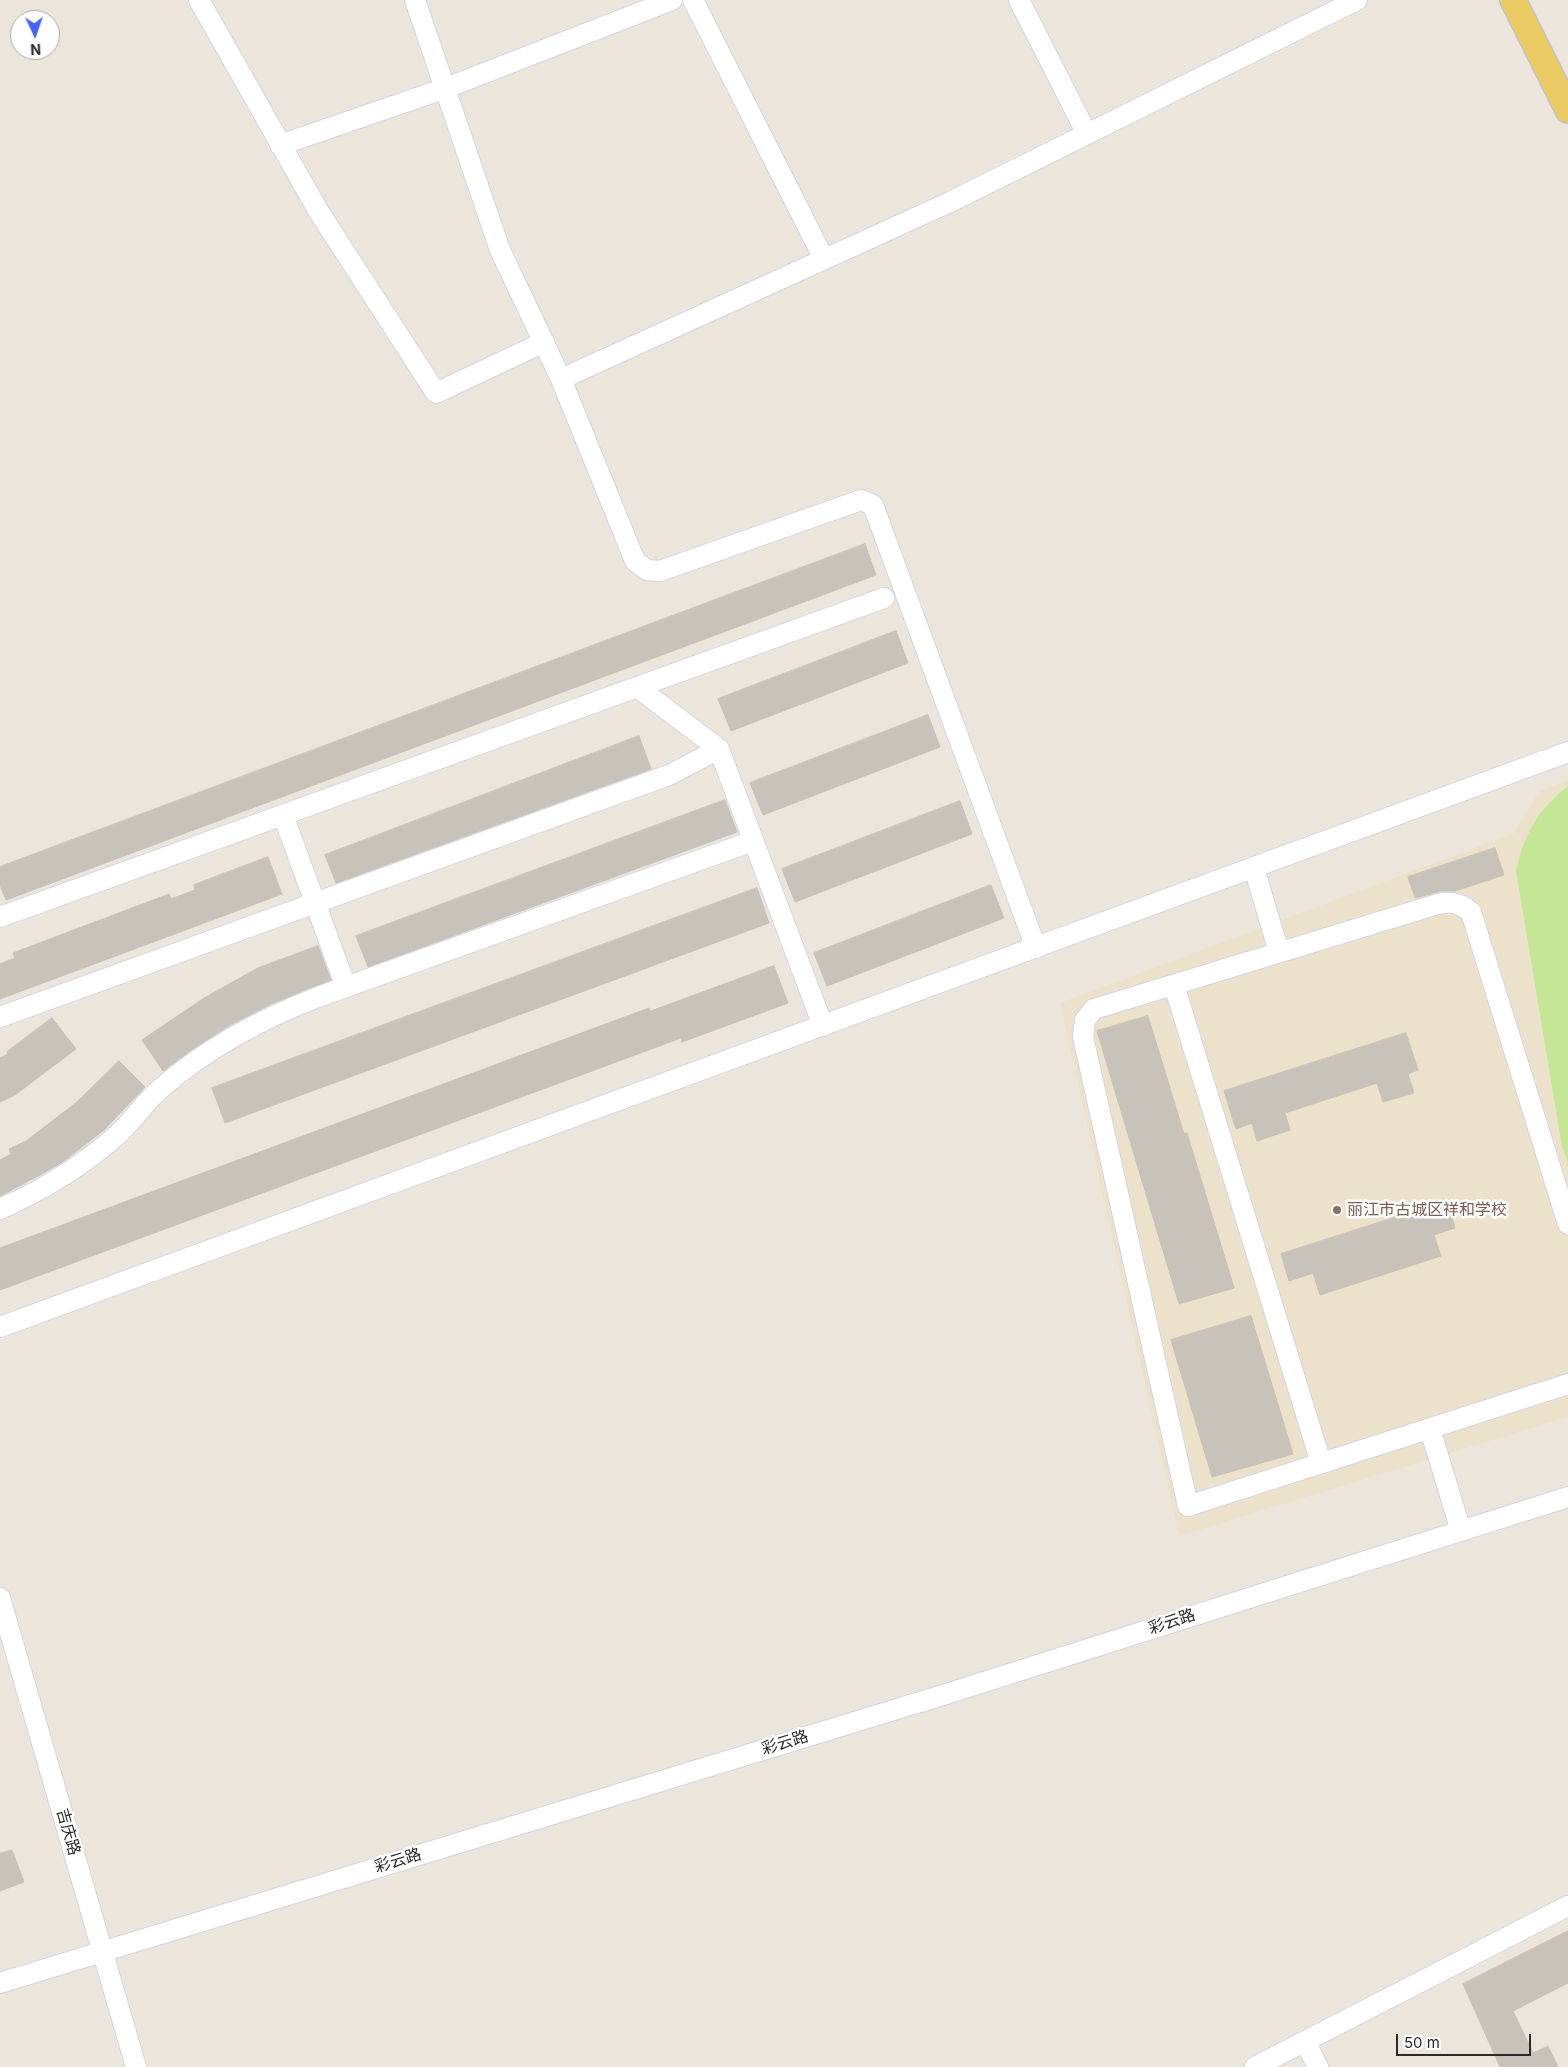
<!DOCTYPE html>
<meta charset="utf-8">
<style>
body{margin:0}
#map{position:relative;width:1568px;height:2067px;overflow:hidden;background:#ebe5dc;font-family:Inter,sans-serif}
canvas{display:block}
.north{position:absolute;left:10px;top:10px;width:50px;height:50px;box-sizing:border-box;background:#fff;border:1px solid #aaa;border-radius:50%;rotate:177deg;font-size:14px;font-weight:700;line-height:20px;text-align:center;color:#2a2a2a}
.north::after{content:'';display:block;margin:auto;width:18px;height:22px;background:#4365f1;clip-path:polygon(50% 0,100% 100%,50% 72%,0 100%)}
.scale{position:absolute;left:1396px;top:2034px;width:135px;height:22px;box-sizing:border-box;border:2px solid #2a2a2a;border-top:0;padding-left:6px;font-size:15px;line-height:18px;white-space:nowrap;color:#2a2a2a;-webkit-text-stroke:4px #fff;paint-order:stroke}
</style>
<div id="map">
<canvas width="1568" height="2067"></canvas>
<div class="north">N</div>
<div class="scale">50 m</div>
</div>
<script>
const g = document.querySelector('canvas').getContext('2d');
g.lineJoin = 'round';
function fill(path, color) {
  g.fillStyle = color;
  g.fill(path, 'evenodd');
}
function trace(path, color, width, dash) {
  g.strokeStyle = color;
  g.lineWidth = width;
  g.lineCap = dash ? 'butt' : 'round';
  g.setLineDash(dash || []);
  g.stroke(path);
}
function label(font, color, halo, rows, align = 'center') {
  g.font = font + ' Inter,"Noto Sans SC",sans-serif';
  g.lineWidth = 5;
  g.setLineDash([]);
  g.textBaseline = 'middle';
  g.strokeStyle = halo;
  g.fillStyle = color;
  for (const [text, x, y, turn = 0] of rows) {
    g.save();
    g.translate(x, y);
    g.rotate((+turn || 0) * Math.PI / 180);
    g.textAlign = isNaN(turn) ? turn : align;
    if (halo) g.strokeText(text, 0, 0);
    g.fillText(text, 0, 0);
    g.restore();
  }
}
const education = new Path2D(`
 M1568 780V1417L1179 1536 1060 1003 1514 833 1539 791Z`);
const pitch = new Path2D(`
 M1568 786V1163L1562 1146 1516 871C1523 836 1539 808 1568 786Z`);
const building = new Path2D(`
 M865 544 876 575 6 900 0 885V867Z
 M896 631 908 663 731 731 718 699Z
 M928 715 940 747 763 815 750 783Z
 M639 736 651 769 336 883 325 855Z
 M725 800 737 832 368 967 356 936Z
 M960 801 972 834 795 902 782 869Z
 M1495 848 1504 875 1455 891H1441L1415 898 1408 877Z
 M268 857 282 894 0 999V964L15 958 13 953 169 894 171 899 195 890 194 885Z
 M991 885 1004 918 827 986 814 953Z
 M757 888 769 923 225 1123 212 1088Z
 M318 946 331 980 271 1004 230 1025 190 1051 163 1071 142 1040 204 998 258 968Z
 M774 966 788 1003 682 1042 681 1038 0 1290V1248L649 1008 650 1011Z
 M1148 1016 1184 1134 1187 1133 1234 1288 1179 1304 1097 1031Z
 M52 1018 76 1049 15 1095 0 1102V1058L8 1054 7 1052Z
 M1406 1033 1418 1070 1408 1074 1414 1093 1383 1102 1377 1083 1285 1113 1290 1130 1257 1141 1252 1123 1236 1129 1224 1091Z
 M119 1061 145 1087 104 1130 64 1161 40 1175 0 1196V1160L11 1154 9 1149 26 1141 77 1102Z
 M1447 1201 1455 1228 1434 1235 1441 1256 1320 1295 1313 1273 1289 1281 1281 1254Z
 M1251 1316 1293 1454 1212 1477 1171 1340Z
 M12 1850 24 1882 0 1891V1854Z
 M1568 1931V1983L1513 2011 1533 2053 1548 2046 1558 2067H1500L1463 1984Z`);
const minor = new Path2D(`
 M199 0 319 212 436 393 544 342
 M415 0 500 250 561 379 635 561 647 570 660 571 861 500 873 505 1036 948
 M693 0 824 259
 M1019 0 1087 134
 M280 145 446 88 672 0
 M561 379 950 202 1357 0
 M637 687 719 749 823 1026
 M283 815 346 987
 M1254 868 1279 952
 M0 917 884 598
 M1174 985 1321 1463
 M0 1017 669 775 719 749
 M0 1209C43 1190 81 1167 116 1136 132 1122 144 1103 160 1089 207 1048 261 1019 318 997L753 841
 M1568 1224 1471 912C1461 903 1451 901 1438 904L1094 1009 1085 1020 1083 1037 1188 1506 1568 1384
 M0 1327 1568 752
 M1430 1429 1461 1531
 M0 1598 136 2067
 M0 1983 943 1695 1568 1497
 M1305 2041 1318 2067
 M1255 2067 1568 1906`);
const major = new Path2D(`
 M1513 0 1568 110`);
const markers = [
 [1337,1210,5,"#8d6e63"]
];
const educationNames = [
 ["丽江市古城区祥和学校",1347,1210]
];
const streetNames = [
 ["彩云路",1172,1622,-18],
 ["彩云路",785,1743,-17],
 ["吉庆路",68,1832,74],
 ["彩云路",398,1861,-17]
];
fill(education, '#ece2cc');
fill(pitch, '#c5e697');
fill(building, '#c7c3bb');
trace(building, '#c7c1b6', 1);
trace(minor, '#d2d5e2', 22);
trace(major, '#c3c3c3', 28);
trace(minor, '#fff', 20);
trace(major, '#eaca63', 25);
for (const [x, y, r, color] of markers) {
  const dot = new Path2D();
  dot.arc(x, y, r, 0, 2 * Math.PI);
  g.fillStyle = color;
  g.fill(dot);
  trace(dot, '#fff', 2);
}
label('16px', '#785e54', '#fff', educationNames, 'left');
label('16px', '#2a2a2a', '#fff', streetNames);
</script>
